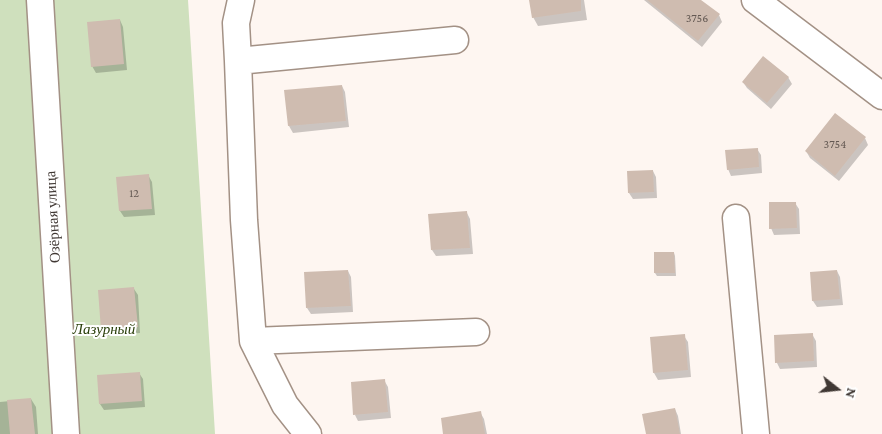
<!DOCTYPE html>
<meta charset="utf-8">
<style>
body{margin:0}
#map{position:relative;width:882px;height:434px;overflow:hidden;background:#fef6f1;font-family:"Crimson Pro",serif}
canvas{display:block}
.north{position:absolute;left:812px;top:364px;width:50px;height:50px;-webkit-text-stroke:4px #fff;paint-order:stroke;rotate:106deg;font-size:14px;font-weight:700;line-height:20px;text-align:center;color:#403834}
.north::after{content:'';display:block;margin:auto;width:18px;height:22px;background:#403834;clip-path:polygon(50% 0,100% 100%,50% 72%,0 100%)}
</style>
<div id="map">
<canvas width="882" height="434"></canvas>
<div class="north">N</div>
</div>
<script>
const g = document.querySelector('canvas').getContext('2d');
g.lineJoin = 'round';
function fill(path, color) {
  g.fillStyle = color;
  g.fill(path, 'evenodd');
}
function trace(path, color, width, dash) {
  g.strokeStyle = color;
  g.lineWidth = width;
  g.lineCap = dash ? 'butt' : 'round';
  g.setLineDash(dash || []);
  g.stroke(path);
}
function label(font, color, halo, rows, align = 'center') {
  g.font = font + ' "Crimson Pro",serif';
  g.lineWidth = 4;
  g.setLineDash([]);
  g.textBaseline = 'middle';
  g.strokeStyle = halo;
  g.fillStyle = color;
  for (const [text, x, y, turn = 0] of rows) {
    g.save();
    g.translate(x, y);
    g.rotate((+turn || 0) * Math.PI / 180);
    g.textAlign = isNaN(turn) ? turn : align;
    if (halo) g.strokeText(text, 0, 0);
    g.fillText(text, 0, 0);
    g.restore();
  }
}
const green = new Path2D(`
 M0 0H188L215 434H0Z`);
const shadow = new Path2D(`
 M531 0H584L587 20 538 26 533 17Z
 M644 0H699L719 15 722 22 702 47Z
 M120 20 123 27 127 70 96 73 92 66Z
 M788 77 792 84 771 109 747 88 743 82Z
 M342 86 345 92 349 127 293 133 289 126 286 91Z
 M865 138 868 145 839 181 810 158 806 151Z
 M757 149 761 155 762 173 731 176 728 169Z
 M653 171 656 177 657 198 633 199 629 193Z
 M148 175 152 182 155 215 124 217 120 211 117 178Z
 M795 203 799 209 800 234 774 235 771 228Z
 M467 213 470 219 473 254 436 256 432 250Z
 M674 253 675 256 676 276H657L655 273Z
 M348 271 351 277 353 312 311 314 307 308Z
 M837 271 840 277 843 305 817 307 813 301 811 273Z
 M134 289 138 295 140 333 106 336 103 329Z
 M812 334 816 341 817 367 780 369 777 363 775 336Z
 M684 336 688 342 691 377 658 380 654 373 651 338Z
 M139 373 143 379 145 407 104 410 100 404Z
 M384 380 388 387 391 418 358 421 355 415Z
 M31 399 36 407 38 434H0V402Z
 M675 409 678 416 681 434H647Z
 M480 412 484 419 487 434H445Z`);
const building = new Path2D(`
 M529 0H581V11L532 18Z
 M647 0H701L720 14 698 41Z
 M120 19 124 64 91 67 87 22Z
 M763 56 789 77 767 103 742 82Z
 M342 85 346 121 288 126 284 90Z
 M835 113 866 137 835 176 805 151Z
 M758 148 759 167 727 170 725 150Z
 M653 170 654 192 628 193 627 171Z
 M149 174 152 209 119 211 116 177Z
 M769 202H796L797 228 769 229Z
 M467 211 470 248 431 250 428 214Z
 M654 252H674L675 273H654Z
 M348 270 351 306 306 308 304 272Z
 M837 270 840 299 812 301 810 272Z
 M134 287 138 327 101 330 98 290Z
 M813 333 814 361 775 363 774 335Z
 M685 334 688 370 653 373 650 337Z
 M140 372 142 401 99 404 97 375Z
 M385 379 388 412 353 415 351 382Z
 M31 398 35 434H10L7 400Z
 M675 408 680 434H646L642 414Z
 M481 411 485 434H443L441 418Z`);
const minor = new Path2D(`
 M40 0 66 434
 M241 0 236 23 238 61 244 220 253 341 285 405 308 434
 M755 0 882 96
 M238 61 455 40
 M736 218 756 434
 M253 341 476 332`);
const numberNames = [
 ["3756",697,18],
 ["3754",835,144],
 ["12",134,193]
];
const streetNames = [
 ["Озёрная улица",53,217,-93]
];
const parkNames = [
 ["Лазурный",104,329]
];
fill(green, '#cfe0bd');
fill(shadow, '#0003');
fill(building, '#cfbcb0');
trace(minor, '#a39185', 29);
trace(minor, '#fff', 26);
label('12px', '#645953', null, numberNames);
label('15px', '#403834', '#fff', streetNames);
label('italic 15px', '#2a3f0a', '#fff', parkNames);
</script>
